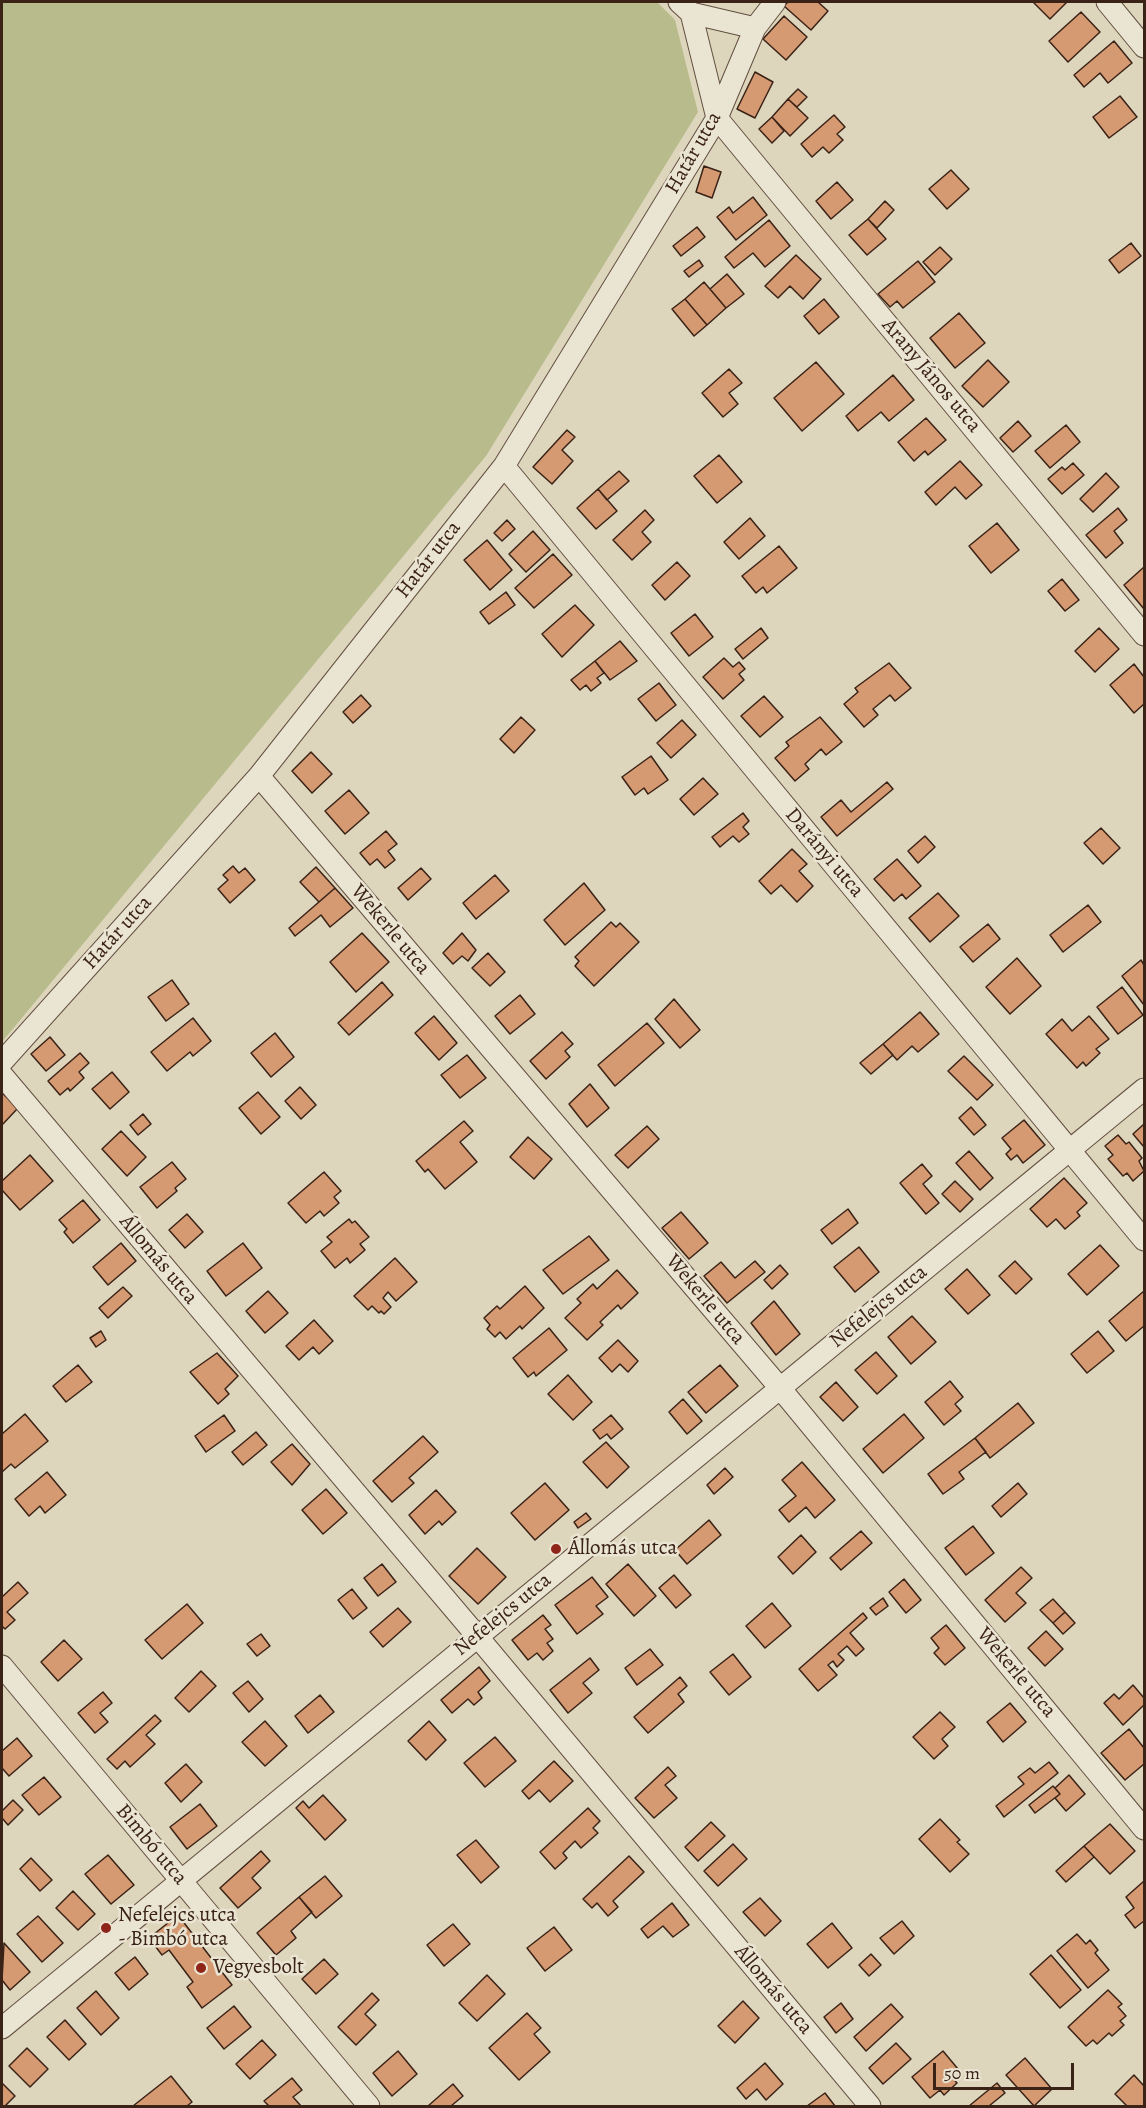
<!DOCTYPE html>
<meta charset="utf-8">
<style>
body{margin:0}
#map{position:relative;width:1146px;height:2108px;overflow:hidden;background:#ded6bc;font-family:Alegreya,serif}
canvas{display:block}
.frame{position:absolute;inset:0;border:3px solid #3a2217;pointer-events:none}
.scale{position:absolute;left:933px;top:2063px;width:141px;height:27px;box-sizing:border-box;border:3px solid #3a2217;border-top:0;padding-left:8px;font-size:18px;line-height:21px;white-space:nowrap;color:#3a2217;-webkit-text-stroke:4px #eae4d3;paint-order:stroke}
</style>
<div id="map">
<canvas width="1146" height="2108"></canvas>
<div class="frame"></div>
<div class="scale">50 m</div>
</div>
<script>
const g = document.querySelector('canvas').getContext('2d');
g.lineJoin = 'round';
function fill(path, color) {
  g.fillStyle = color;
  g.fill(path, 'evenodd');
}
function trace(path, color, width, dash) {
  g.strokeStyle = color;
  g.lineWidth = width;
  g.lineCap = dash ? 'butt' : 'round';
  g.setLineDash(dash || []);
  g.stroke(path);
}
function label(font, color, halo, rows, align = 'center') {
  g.font = font + ' Alegreya,serif';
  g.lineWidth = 5;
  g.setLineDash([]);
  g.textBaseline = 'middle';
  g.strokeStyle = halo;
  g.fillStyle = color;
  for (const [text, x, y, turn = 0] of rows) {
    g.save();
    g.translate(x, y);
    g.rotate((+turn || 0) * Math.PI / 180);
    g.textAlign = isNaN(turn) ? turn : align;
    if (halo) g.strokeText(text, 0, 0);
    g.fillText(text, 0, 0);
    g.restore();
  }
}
const green = new Path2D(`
 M2 2H657L675 20 698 112 486 456 2 1042Z`);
const building = new Path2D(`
 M788 2H818L828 11 811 30 784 6Z
 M1033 2H1067L1050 19Z
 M1081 12 1100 32 1068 62 1049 41Z
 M784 16 807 37 786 60 763 39Z
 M1114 41 1132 63 1108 83 1100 73 1084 87 1074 75Z
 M755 72 773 82 755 118 737 109Z
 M798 89 807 97 797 107 788 99Z
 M1120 96 1137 117 1109 138 1093 117Z
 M788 99 808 118 790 136 772 117Z
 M834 115 845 127 837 134 843 140 829 153 823 147 812 157 801 144Z
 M772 117 784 131 772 143 759 129Z
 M704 166 721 172 712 198 696 192Z
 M951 170 969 189 947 209 929 189Z
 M837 182 853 200 831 219 816 201Z
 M753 197 767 215 736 240 717 217 729 207 733 213Z
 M885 201 894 210 877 228 868 219Z
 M868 219 886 239 867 255 849 235Z
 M769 220 790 246 765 267 753 253 734 268 725 257Z
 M697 227 705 237 681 256 673 246Z
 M1131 243 1141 256 1119 273 1109 260Z
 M940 247 952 259 935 275 923 262Z
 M796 255 821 279 803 299 790 286 778 298 765 286Z
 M699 260 703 266 689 277 684 271Z
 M918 261 935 282 903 308 897 301 890 307 878 294Z
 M727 274 744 294 726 308 710 289Z
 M704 282 726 308 707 325 685 299Z
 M685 299 707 325 694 336 672 309Z
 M824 299 839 317 819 334 804 316Z
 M959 313 985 343 955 368 930 338Z
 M988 360 1009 382 983 407 962 386Z
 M816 362 844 394 802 431 774 398Z
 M729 369 742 383 729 393 738 404 723 417 702 393Z
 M893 375 914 400 889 421 881 412 858 431 846 416Z
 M926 418 946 440 928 455 925 451 914 461 898 442Z
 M1018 421 1031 436 1013 452 1000 438Z
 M1066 425 1080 442 1050 468 1035 451Z
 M567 430 575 437 562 450 573 461 552 484 533 467Z
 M719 455 742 482 717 503 694 476Z
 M960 461 982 485 966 499 955 487 936 505 925 492Z
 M1073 463 1084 475 1062 494 1048 479 1062 467 1065 470Z
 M619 471 629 481 607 500 598 489Z
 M1106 473 1119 487 1093 512 1080 499Z
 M598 489 617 511 596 529 577 508Z
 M1118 508 1127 520 1114 531 1123 543 1106 558 1086 535Z
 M645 510 654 520 642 532 651 542 632 560 613 540Z
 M750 518 765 536 739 559 724 542Z
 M507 520 515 529 502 541 494 533Z
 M997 523 1019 550 991 573 969 546Z
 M533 531 550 550 526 572 509 554Z
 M487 540 512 570 490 590 464 560Z
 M779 546 797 568 767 593 763 587 756 593 742 576Z
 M553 554 572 575 534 608 515 588Z
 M677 562 690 576 665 600 652 585Z
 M1144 567V609L1124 585Z
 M1062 579 1079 600 1065 611 1048 591Z
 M506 592 515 605 489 624 480 612Z
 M575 605 594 625 562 657 542 634Z
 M695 614 713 637 689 656 671 633Z
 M761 628 768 638 743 659 735 649Z
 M1099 628 1119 649 1095 672 1075 651Z
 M620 641 637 661 610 680 595 661Z
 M724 658 733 667 739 662 745 669 739 674 744 680 723 699 703 677Z
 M595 661 604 673 597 678 601 683 591 691 586 685 580 690 571 680Z
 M889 663 911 688 895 701 890 695 873 709 878 715 864 727 844 704 858 692 855 688Z
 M1134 664 1144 677V704L1134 713 1110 685Z
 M659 683 676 705 656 721 638 699Z
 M361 695 371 706 353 723 343 712Z
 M764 696 783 717 760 737 741 716Z
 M521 717 535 730 514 753 500 739Z
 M820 717 842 742 826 755 821 749 805 764 809 769 795 781 775 758 789 746 786 742Z
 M682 720 696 735 671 758 657 743Z
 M311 752 332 774 312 793 292 771Z
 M651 756 668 780 648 794 644 788 635 795 622 777Z
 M703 778 718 794 694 815 680 799Z
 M887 782 893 789 837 836 821 817 841 800 851 812Z
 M349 790 369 813 345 834 325 811Z
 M743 813 749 821 743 827 749 834 739 842 733 836 720 847 712 837Z
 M1101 828 1120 848 1103 864 1084 843Z
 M386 831 397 844 388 851 395 860 385 868 377 859 370 865 360 853Z
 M925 836 935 847 918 863 908 851Z
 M792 849 807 864 799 871 813 886 797 902 781 885 771 894 759 881Z
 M897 859 921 886 906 899 902 894 894 901 874 879Z
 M233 866 239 873 245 868 255 880 230 903 218 889 228 880 223 875Z
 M316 867 335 888 319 902 300 882Z
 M421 868 431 879 408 900 398 888Z
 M495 875 509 891 476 919 463 903Z
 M584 883 605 910 565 945 544 920Z
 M335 888 353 908 330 927 321 915 295 936 289 928Z
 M938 893 959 916 930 942 909 918Z
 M1088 905 1101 922 1063 952 1050 935Z
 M611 922 616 927 620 923 639 942 594 986 575 966 579 961 575 957Z
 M988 924 1000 939 973 962 960 947Z
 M362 933 389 962 356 992 330 962Z
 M462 933 476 950 468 961 462 956 453 964 443 953Z
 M488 953 505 972 490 986 472 968Z
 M1017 958 1041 986 1010 1014 986 987Z
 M1141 960 1144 965V1005L1122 976Z
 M172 980 189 1004 166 1021 148 997Z
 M382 982 393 995 349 1035 338 1023Z
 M1122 987 1143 1015 1118 1034 1097 1007Z
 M520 995 535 1014 510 1034 495 1016Z
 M674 999 700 1030 680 1048 655 1019Z
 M920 1012 939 1034 918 1052 912 1046 897 1060 883 1044Z
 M434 1016 457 1043 439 1060 415 1033Z
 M1089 1016 1109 1039 1096 1049 1100 1053 1086 1066 1083 1062 1077 1068 1046 1034 1062 1019 1072 1031Z
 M193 1018 211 1041 193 1056 190 1052 167 1071 151 1052Z
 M647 1023 664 1043 615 1086 598 1065Z
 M562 1032 573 1044 565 1051 570 1057 546 1079 530 1061Z
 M275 1033 294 1057 271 1077 251 1053Z
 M50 1037 65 1055 46 1071 31 1054Z
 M883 1044 893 1055 871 1074 860 1063Z
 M80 1053 89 1063 79 1072 84 1078 70 1091 68 1088 60 1095 48 1081Z
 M467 1055 486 1078 460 1098 441 1075Z
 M964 1056 993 1085 977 1100 948 1071Z
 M112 1072 129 1092 110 1109 92 1089Z
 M590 1084 609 1108 587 1127 569 1104Z
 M300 1087 316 1105 301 1119 285 1101Z
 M258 1092 280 1117 261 1134 239 1108Z
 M2 1093 18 1108 2 1125Z
 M971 1107 986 1125 974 1135 959 1118Z
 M143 1114 151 1124 138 1135 130 1125Z
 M1024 1120 1045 1145 1023 1163 1017 1155 1011 1160 1006 1154 1011 1149 1002 1138Z
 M464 1121 473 1131 460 1142 477 1162 445 1189 428 1169 425 1172 416 1161Z
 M1144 1124V1147L1133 1134Z
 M647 1126 659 1139 628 1168 615 1155Z
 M121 1131 146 1157 127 1176 102 1149Z
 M1118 1135 1126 1144 1129 1142 1142 1158 1139 1161 1144 1171 1133 1181 1127 1173 1123 1176 1108 1159 1113 1155 1105 1146Z
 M528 1137 552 1159 534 1179 510 1157Z
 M969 1151 993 1178 980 1190 956 1163Z
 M30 1155 53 1181 20 1210 2 1190V1181Z
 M172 1162 186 1179 175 1188 177 1191 157 1208 140 1187Z
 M922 1164 932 1176 923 1184 939 1203 926 1214 900 1183Z
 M324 1172 341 1191 334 1197 339 1203 324 1216 320 1211 306 1223 288 1203Z
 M1064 1178 1087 1203 1077 1212 1080 1216 1065 1229 1056 1219 1047 1227 1030 1209Z
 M955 1181 973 1199 960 1212 942 1194Z
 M83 1200 100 1220 73 1243 64 1232 67 1229 59 1220Z
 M848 1209 858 1223 832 1244 821 1230Z
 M681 1212 708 1243 689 1259 662 1228Z
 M187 1214 203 1232 185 1248 169 1230Z
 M349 1219 352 1223 355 1221 369 1237 360 1244 365 1250 350 1263 347 1258 335 1268 321 1251 332 1242 327 1237Z
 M589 1236 609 1260 563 1294 543 1270Z
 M121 1243 136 1261 108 1285 93 1267Z
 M243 1243 262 1268 226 1296 207 1271Z
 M1100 1245 1119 1266 1087 1295 1068 1274Z
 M859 1247 879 1272 855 1292 834 1267Z
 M395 1258 417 1282 396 1301 388 1292 383 1298 391 1307 384 1314 381 1311 379 1313 372 1306 368 1310 354 1296Z
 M755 1261 765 1272 727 1303 704 1276 721 1262 735 1278Z
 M1015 1261 1032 1279 1016 1294 999 1276Z
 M780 1265 788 1274 772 1289 764 1280Z
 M967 1269 990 1295 968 1314 945 1289Z
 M617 1270 638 1293 621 1309 618 1305 600 1322 603 1325 587 1340 565 1318 581 1303 577 1299 593 1284 597 1289Z
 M525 1286 544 1308 522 1329 520 1326 506 1339 500 1332 495 1337 487 1329 490 1325 484 1318 497 1306 500 1309Z
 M123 1287 132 1296 108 1318 99 1308Z
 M268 1291 288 1313 265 1333 246 1311Z
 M1144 1291V1326L1126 1341 1109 1321Z
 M774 1301 800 1334 776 1355 751 1323Z
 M912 1316 936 1342 911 1364 888 1337Z
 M314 1320 333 1341 319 1354 313 1347 299 1360 286 1346Z
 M549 1328 567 1350 536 1376 534 1372 528 1377 513 1358Z
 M101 1331 106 1340 96 1347 90 1338Z
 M1098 1331 1114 1351 1087 1373 1071 1354Z
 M618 1340 638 1361 628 1372 620 1364 612 1372 599 1358Z
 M876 1352 897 1376 877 1394 855 1370Z
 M217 1353 238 1376 225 1389 229 1394 218 1404 190 1372Z
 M78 1365 92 1382 66 1402 53 1386Z
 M720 1365 738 1386 706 1413 688 1392Z
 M568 1375 592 1402 573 1420 548 1394Z
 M950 1381 963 1397 955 1404 961 1411 944 1425 925 1402Z
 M836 1382 858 1407 843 1421 820 1397Z
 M683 1399 702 1421 687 1434 669 1412Z
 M1018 1403 1034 1423 990 1458 975 1438Z
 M25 1414 48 1441 15 1468 11 1464 2 1472V1434Z
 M904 1414 924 1438 883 1473 863 1449Z
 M224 1415 235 1431 206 1452 195 1436Z
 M611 1415 623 1429 611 1439 607 1434 600 1439 593 1430Z
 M256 1432 267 1445 243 1465 232 1452Z
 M423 1436 438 1452 409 1478 414 1483 392 1502 373 1481Z
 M975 1438 986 1452 959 1472 964 1479 943 1494 928 1474Z
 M606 1442 629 1467 607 1488 583 1462Z
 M292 1444 310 1464 292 1485 271 1462Z
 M802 1462 835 1500 815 1518 806 1507 789 1522 779 1510 796 1496 782 1480Z
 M725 1468 733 1477 714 1494 707 1485Z
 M47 1472 66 1495 45 1513 40 1506 29 1516 15 1499Z
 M545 1483 569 1510 535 1540 511 1513Z
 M1018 1483 1027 1494 1001 1517 992 1506Z
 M326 1489 347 1513 323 1534 302 1510Z
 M436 1490 456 1512 442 1525 439 1521 425 1534 409 1515Z
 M586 1513 591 1519 578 1528 574 1522Z
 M709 1520 721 1535 687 1564 675 1550Z
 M973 1526 994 1553 966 1575 945 1548Z
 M861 1531 872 1543 841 1570 830 1558Z
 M801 1535 816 1552 793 1574 778 1557Z
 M477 1548 506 1577 478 1604 449 1576Z
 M382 1564 396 1582 378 1596 364 1578Z
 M628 1564 656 1596 634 1616 606 1584Z
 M1021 1567 1032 1578 1016 1593 1026 1603 1005 1622 985 1600Z
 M674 1575 691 1595 676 1608 659 1588Z
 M592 1577 608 1597 596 1606 603 1614 577 1634 555 1605Z
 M904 1579 921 1600 906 1613 889 1592Z
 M18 1582 28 1593 7 1612 15 1620 5 1629 2 1626V1597Z
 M352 1589 367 1608 353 1619 338 1600Z
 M883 1598 888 1606 876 1615 870 1608Z
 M1053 1599 1065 1612 1053 1623 1040 1610Z
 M772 1603 791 1626 765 1648 746 1626Z
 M187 1604 203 1623 162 1659 145 1640Z
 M398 1608 411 1622 383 1647 370 1632Z
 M1065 1612 1075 1623 1063 1634 1053 1623Z
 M863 1613 867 1618 850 1633 864 1649 856 1656 847 1646 838 1654 844 1660 837 1667 833 1661 828 1665 837 1675 818 1691 799 1669Z
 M543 1615 551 1625 545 1629 553 1639 547 1643 553 1651 543 1660 537 1653 528 1660 512 1640Z
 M946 1625 965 1648 945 1665 934 1653 939 1648 931 1638Z
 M1046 1631 1063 1649 1045 1666 1028 1648Z
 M261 1634 270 1646 257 1656 247 1644Z
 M64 1640 82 1659 58 1681 41 1662Z
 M650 1649 663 1665 637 1685 625 1668Z
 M733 1654 751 1677 729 1695 710 1672Z
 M590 1658 599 1670 583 1683 592 1693 568 1713 550 1690Z
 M479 1667 490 1681 478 1692 482 1698 474 1705 468 1699 452 1713 441 1700Z
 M201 1671 216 1686 189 1712 175 1698Z
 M680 1677 687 1686 678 1694 684 1702 648 1733 634 1717Z
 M248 1681 263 1699 249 1712 233 1693Z
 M1133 1685 1144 1698V1705L1123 1725 1104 1703 1114 1694 1119 1699Z
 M103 1692 112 1703 100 1713 108 1722 95 1733 78 1713Z
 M320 1695 334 1712 308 1733 295 1716Z
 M1010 1703 1026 1722 1003 1742 987 1722Z
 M940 1712 955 1727 942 1739 948 1746 934 1759 913 1737Z
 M155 1715 161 1721 146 1735 155 1744 130 1767 125 1761 117 1769 107 1759Z
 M265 1721 287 1746 265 1766 242 1742Z
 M429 1721 446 1740 426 1760 408 1741Z
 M1129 1729 1144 1748V1764L1125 1780 1101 1753Z
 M495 1737 516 1761 485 1787 464 1763Z
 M17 1738 32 1756 9 1776 2 1768V1751Z
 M554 1761 573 1781 550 1802 539 1790 529 1799 522 1791Z
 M1049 1762 1058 1773 1004 1817 996 1806 1024 1784 1018 1777 1030 1768 1035 1773Z
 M186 1764 202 1782 181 1802 165 1783Z
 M668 1767 676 1776 665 1785 677 1798 654 1818 635 1798Z
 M1069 1775 1085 1794 1066 1811 1055 1798 1060 1794 1055 1788Z
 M44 1777 61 1797 39 1815 22 1795Z
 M1053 1786 1060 1794 1035 1813 1029 1805Z
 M323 1795 346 1820 325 1840 296 1808 303 1801 309 1808Z
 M13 1800 23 1810 8 1825 2 1818V1811Z
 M200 1804 217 1826 187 1849 170 1827Z
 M588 1808 600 1821 593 1828 598 1833 581 1848 575 1841 563 1853 567 1858 555 1869 540 1852Z
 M940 1819 960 1840 957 1842 969 1854 950 1872 919 1839Z
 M711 1822 725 1836 698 1861 685 1847Z
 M1110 1824 1135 1851 1110 1874 1084 1846Z
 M476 1840 499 1867 481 1883 457 1855Z
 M733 1844 747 1859 718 1886 704 1871Z
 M1084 1846 1094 1857 1066 1882 1056 1871Z
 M261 1851 270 1861 252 1878 261 1888 238 1908 220 1888Z
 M108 1855 134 1885 111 1904 85 1874Z
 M629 1856 644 1872 613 1901 618 1907 608 1916 597 1903 592 1908 583 1899Z
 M31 1858 52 1880 40 1891 20 1869Z
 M325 1876 342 1896 316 1918 299 1897Z
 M1144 1881V1921L1135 1928 1125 1915 1134 1908 1126 1897Z
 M73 1891 95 1914 78 1930 56 1908Z
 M299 1897 312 1912 291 1931 296 1938 276 1955 257 1933Z
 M760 1898 781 1921 765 1936 743 1912Z
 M672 1903 689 1925 673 1937 663 1926 648 1938 641 1929Z
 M178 1915 232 1985 202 2008 187 1987 193 1982 169 1950 162 1955 149 1938Z
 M38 1916 63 1943 42 1962 17 1934Z
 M902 1921 914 1936 894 1954 880 1938Z
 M832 1923 852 1948 828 1968 807 1944Z
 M453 1924 470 1944 444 1966 427 1945Z
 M554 1927 572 1950 545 1971 527 1948Z
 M1077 1934 1086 1944 1090 1940 1098 1950 1095 1953 1109 1970 1088 1988 1057 1951Z
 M4 1943 30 1972 10 1990 2 1980Z
 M871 1954 881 1965 869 1976 859 1965Z
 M1051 1955 1081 1990 1060 2008 1030 1974Z
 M135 1957 148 1974 129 1990 115 1973Z
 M324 1959 338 1974 316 1994 302 1979Z
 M487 1975 505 1994 477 2021 459 2003Z
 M1108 1990 1122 2004 1118 2007 1126 2016 1120 2021 1124 2025 1112 2036 1109 2033 1097 2044 1093 2040 1086 2046 1068 2027Z
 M96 1991 119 2018 101 2035 77 2008Z
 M372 1993 379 2000 365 2014 376 2025 356 2045 338 2027Z
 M743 2001 759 2018 735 2043 718 2026Z
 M841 2003 853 2019 836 2033 824 2017Z
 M891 2004 903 2017 866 2051 854 2037Z
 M234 2006 251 2027 224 2049 207 2028Z
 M527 2013 541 2028 534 2034 550 2052 519 2080 489 2048Z
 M65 2020 86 2044 69 2060 47 2037Z
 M262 2040 276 2055 250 2079 236 2064Z
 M896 2043 911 2059 883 2084 869 2068Z
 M27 2048 48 2069 30 2087 9 2066Z
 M398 2051 417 2074 392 2096 373 2073Z
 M943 2051 958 2069 950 2075 957 2083 944 2095 940 2090 930 2098 912 2077Z
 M1025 2058 1052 2089 1034 2106 1006 2075Z
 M765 2063 783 2084 766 2100 757 2089 746 2099 737 2088Z
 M1134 2075 1144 2086V2106H1127L1115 2094Z
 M171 2076 192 2102 187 2106H133Z
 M292 2078 302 2090 293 2097 301 2106H269L264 2101Z
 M2 2083 15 2096 5 2106H2Z
 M997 2083 1005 2093 989 2106H969Z
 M453 2084 463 2096 451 2106H428Z
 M825 2093 835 2106H807Z`);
const minor = new Path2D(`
 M679 2 691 13 755 28
 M1107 2 1144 47
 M691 13 717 118 1144 635
 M504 466 1144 1240
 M259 776 780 1388 1144 1829
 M2 1062 259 776 504 466 717 118 755 28 775 2
 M2 1075 477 1636 870 2106
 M2 1666 369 2106
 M2 2028 1144 1089`);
const markers = [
 [556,1549,6,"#8f2418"],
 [106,1928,6,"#8f2418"],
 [201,1968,6,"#8f2418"]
];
const streetNames = [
 ["Határ utca",694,153,-60],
 ["Arany János utca",931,376,50],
 ["Határ utca",429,560,-52],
 ["Darányi utca",824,853,50],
 ["Wekerle utca",390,930,50],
 ["Határ utca",118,933,-48],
 ["Állomás utca",158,1260,50],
 ["Wekerle utca",705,1300,50],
 ["Nefelejcs utca",879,1307,-39],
 ["Nefelejcs utca",503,1615,-39],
 ["Wekerle utca",1016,1673,50],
 ["Bimbó utca",151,1845,50],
 ["Állomás utca",773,1990,50]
];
const poiNames = [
 ["Állomás utca",568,1549],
 ["Nefelejcs utca",118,1916],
 ["- Bimbó utca",118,1940],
 ["Vegyesbolt",213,1968]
];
fill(green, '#b8bc8c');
fill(building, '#d59a72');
trace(building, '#3a2217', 1.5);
trace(minor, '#634f40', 23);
trace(minor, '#eae4d3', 21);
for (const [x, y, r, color] of markers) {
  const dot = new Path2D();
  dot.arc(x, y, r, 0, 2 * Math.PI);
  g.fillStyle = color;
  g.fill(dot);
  trace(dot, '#eae4d3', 2);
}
label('21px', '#3a2217', '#eae4d3', streetNames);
label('21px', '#3a2217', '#eae4d3', poiNames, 'left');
</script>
